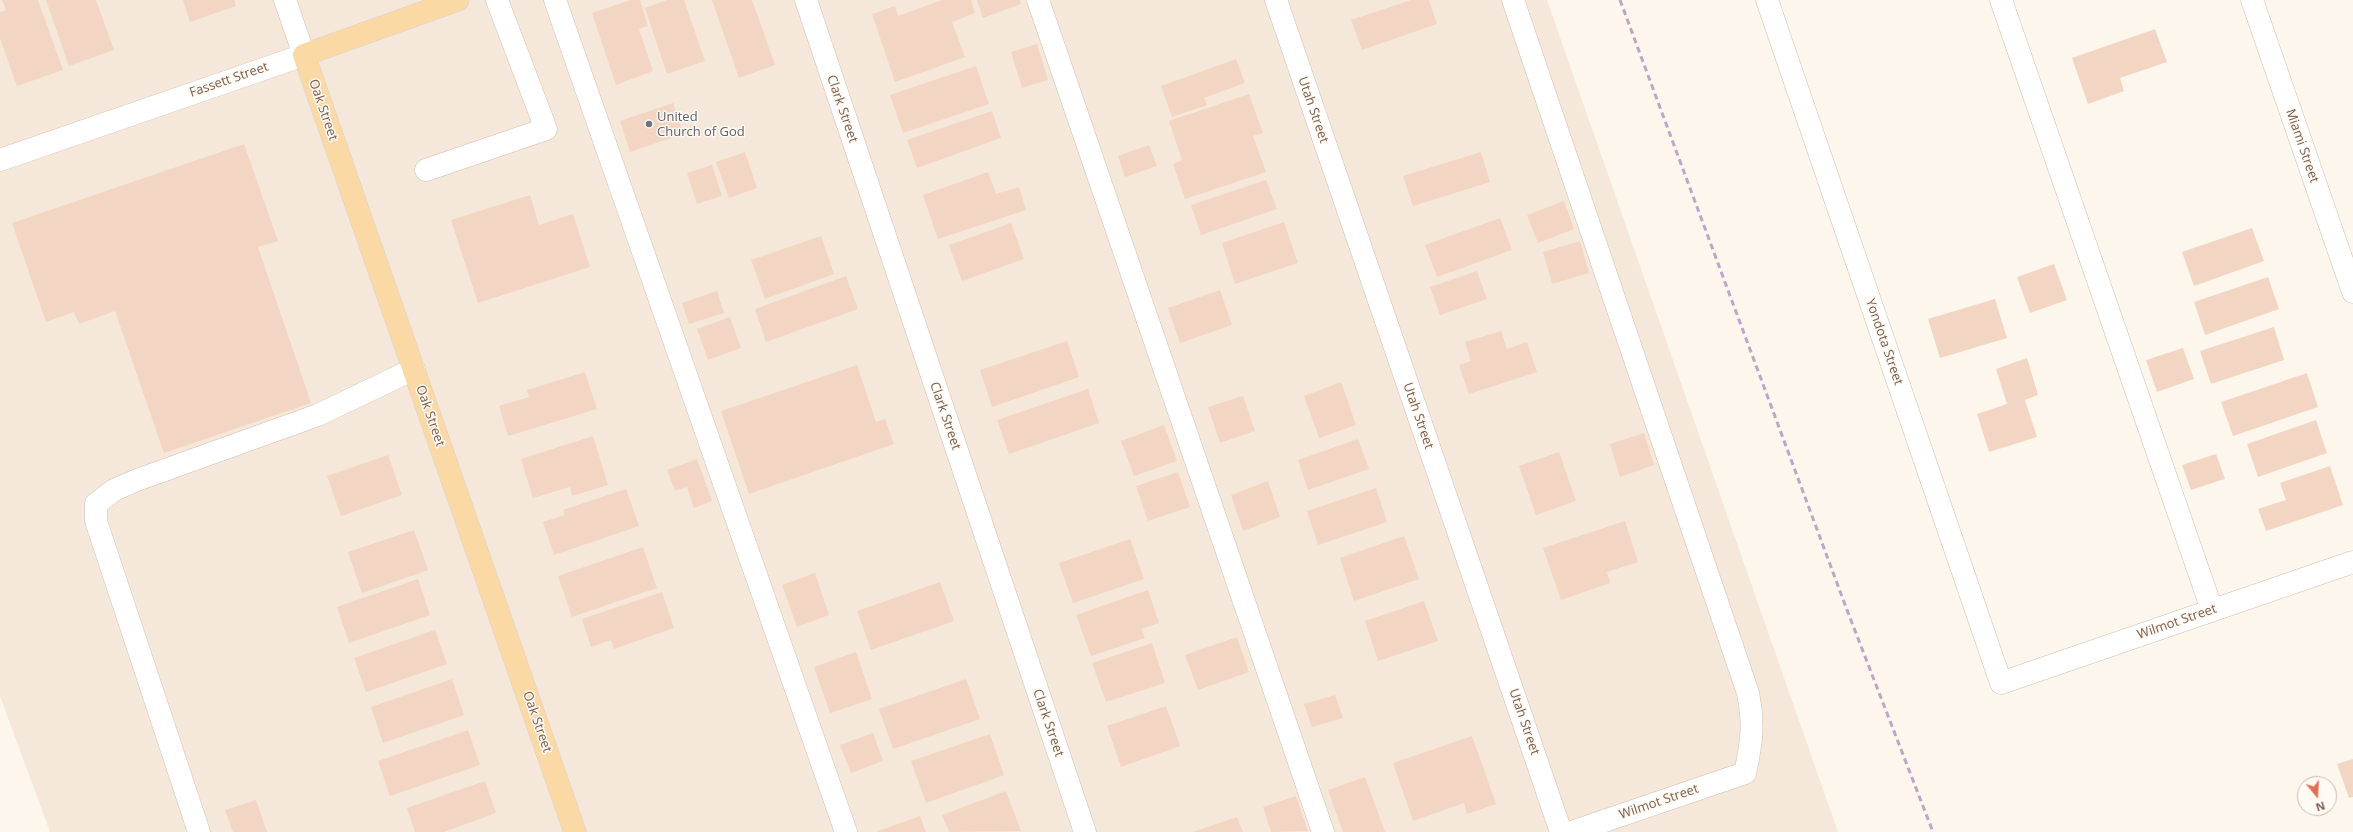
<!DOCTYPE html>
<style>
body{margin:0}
#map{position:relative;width:2353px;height:832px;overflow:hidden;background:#fdf6ec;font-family:"Open Sans",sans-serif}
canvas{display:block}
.north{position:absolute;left:2297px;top:776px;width:40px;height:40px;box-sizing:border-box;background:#fffaf3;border:1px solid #cabbb1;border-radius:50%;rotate:162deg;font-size:11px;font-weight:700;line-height:16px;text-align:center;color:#7a5c4d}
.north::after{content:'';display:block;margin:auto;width:14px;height:18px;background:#e76f51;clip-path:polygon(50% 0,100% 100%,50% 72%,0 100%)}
</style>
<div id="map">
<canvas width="2353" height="832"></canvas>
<div class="north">N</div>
</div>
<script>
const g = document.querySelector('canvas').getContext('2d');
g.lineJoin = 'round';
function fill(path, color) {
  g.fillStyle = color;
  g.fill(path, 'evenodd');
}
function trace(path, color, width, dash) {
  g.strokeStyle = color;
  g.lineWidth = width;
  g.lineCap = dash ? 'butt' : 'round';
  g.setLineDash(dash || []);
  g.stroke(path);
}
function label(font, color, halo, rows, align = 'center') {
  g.font = font + ' "Open Sans",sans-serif';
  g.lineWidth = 3;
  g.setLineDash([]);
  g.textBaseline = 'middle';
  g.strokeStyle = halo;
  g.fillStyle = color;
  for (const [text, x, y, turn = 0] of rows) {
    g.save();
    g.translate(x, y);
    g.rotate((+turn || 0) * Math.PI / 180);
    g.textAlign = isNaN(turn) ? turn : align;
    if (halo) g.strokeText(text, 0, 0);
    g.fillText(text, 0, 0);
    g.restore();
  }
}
const residential = new Path2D(`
 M0 0H1547L1838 832H50L0 696Z`);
const building = new Path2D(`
 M2 0H38L63 70 17 86 0 39V12L6 10Z
 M46 0H96L114 50 69 66Z
 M183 0H234L236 6 190 22Z
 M631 0H640L648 26 639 29 653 71 616 85 592 13Z
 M667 0H684L705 61 667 74 645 8Z
 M712 0H752L775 65 739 78Z
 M942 0H971L975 13 952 22 965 57 895 82 872 14 895 6 898 16Z
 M977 0H1020L1021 4 983 18Z
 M1411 0H1429L1437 24 1362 50 1351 20Z
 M2155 29 2167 62 2120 78 2124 91 2088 104 2072 58Z
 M1037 44 1048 80 1022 88 1011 52Z
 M1236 59 1245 83 1204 98 1207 105 1172 117 1161 86Z
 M976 66 989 104 903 133 890 95Z
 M1249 94 1263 133 1253 136 1266 172 1185 199 1173 164 1182 160 1169 121Z
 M673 103 683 134 630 152 620 121Z
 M992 111 1001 138 917 168 907 140Z
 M244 144 278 241 258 247 311 403 164 453 115 311 79 324 74 312 46 322 12 223Z
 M1149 145 1157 166 1125 177 1118 156Z
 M745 152 757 188 729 198 716 162Z
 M1481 152 1490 182 1413 206 1403 176Z
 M712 165 722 196 697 204 687 173Z
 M988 172 996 194 1019 187 1026 210 938 239 923 195Z
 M1266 180 1277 209 1201 235 1191 205Z
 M530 195 539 225 573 214 590 267 478 303 451 220Z
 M1564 201 1574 229 1538 243 1527 215Z
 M1500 218 1512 250 1437 277 1425 245Z
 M1284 222 1298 263 1235 284 1222 243Z
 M1011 223 1024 259 962 281 949 245Z
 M2252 228 2264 261 2194 286 2182 252Z
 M821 236 834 274 765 299 751 260Z
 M1580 241 1589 273 1552 284 1543 252Z
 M2054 264 2067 300 2030 313 2017 277Z
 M1477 271 1487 299 1440 315 1430 287Z
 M846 276 858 309 766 342 755 309Z
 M2268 277 2279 309 2205 335 2194 302Z
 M1220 290 1232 325 1180 343 1168 308Z
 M717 291 724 313 689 324 682 303Z
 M1995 299 2007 338 1940 358 1928 319Z
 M730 317 741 348 708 360 697 329Z
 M2274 327 2284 360 2211 384 2200 351Z
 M1501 331 1507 349 1527 342 1537 372 1469 394 1459 365 1471 361 1465 342Z
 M1067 341 1079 377 992 407 980 370Z
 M2183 348 2194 379 2157 392 2146 360Z
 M2027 358 2038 395 2025 400 2037 437 1989 452 1977 414 2007 404 1996 369Z
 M857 365 876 422 885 419 894 444 749 494 721 411Z
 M585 372 597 409 508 436 499 406 529 397 527 390Z
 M2307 373 2318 407 2233 436 2221 402Z
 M1341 382 1356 425 1319 438 1304 396Z
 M1088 389 1099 423 1009 454 997 420Z
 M1243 396 1255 431 1220 443 1208 407Z
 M2316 420 2327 453 2258 477 2247 444Z
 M1164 425 1177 461 1134 476 1121 441Z
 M1644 433 1654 465 1620 477 1610 444Z
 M593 436 608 485 572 496 570 487 533 498 521 459Z
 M1358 439 1369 469 1308 490 1298 460Z
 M1559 452 1576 501 1536 515 1519 466Z
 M2216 454 2225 479 2191 490 2182 465Z
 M388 455 402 495 341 516 327 476Z
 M697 459 712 501 694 508 687 487 675 491 667 470Z
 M2330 466 2343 505 2266 531 2258 509 2286 500 2280 483Z
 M1178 472 1190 507 1148 521 1136 486Z
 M1268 481 1280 517 1243 531 1231 495Z
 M1376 488 1387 522 1318 545 1307 511Z
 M626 489 639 526 554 555 543 522 565 515 563 510Z
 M1625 521 1638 562 1607 572 1610 583 1561 600 1543 548Z
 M414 530 428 570 362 593 348 552Z
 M1404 536 1419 579 1354 601 1340 558Z
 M1130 539 1144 579 1073 603 1059 563Z
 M643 547 657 588 572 617 558 576Z
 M815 573 829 615 797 627 782 585Z
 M418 579 430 615 349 643 337 607Z
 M940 582 954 621 871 650 857 611Z
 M1148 590 1159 623 1141 629 1145 638 1091 656 1076 615Z
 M662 592 674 628 614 649 611 640 591 647 582 619Z
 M1424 601 1438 641 1378 661 1365 621Z
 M435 630 447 664 366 692 354 658Z
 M1237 637 1249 672 1198 690 1185 655Z
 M1152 643 1165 683 1106 702 1092 663Z
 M856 652 872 699 830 713 814 667Z
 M452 679 464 715 383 743 371 707Z
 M966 679 980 719 893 749 879 709Z
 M1335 695 1343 718 1312 727 1304 704Z
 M1166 706 1180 746 1121 767 1107 726Z
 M468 730 480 765 390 796 378 761Z
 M873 733 883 761 851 773 840 745Z
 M990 734 1004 775 926 803 911 761Z
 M1472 736 1496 804 1467 814 1464 803 1413 821 1393 763Z
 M2353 759V797L2349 798 2337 764Z
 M1365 777 1385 832H1343L1328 790Z
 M485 781 496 813 444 832H415L407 808Z
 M1006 791 1021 831 949 832 942 815Z
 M1296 796 1308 831 1271 832 1263 807Z
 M256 800 267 832H233L225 810Z
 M920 816 926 832H878V831Z
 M1237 817 1243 832H1193Z`);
const minor = new Path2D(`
 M555 0 846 832
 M806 0 1085 832
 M1038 0 1323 832
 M1276 0 1561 832
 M1513 0 1748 693C1754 724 1752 742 1745 773L1572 832
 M1767 0 2001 683 2353 562
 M2001 0 2212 610
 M2252 0 2353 292
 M0 160 304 55 285 0
 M426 170 546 129 497 0
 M199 832 96 521V504L114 490 137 480 318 415 414 369`);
const major = new Path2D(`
 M458 0 304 55 575 832`);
const rail = new Path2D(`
 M1620 0 1847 610 1933 832`);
const markers = [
 [649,124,4,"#6b7280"]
];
const streetNames = [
 ["Fassett Street",229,80,-19],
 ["Clark Street",842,109,71],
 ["Oak Street",323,110,71],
 ["Utah Street",1313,110,71],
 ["Miami Street",2302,146,71],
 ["Yondota Street",1884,342,71],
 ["Oak Street",430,416,71],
 ["Clark Street",945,416,71],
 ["Utah Street",1418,416,71],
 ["Wilmot Street",2177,622,-19],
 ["Oak Street",537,722,71],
 ["Utah Street",1524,722,71],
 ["Clark Street",1048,723,71],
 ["Wilmot Street",1659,802,-19]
];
const worshipNames = [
 ["United",657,117],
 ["Church of God",657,132]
];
fill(residential, '#f5e8da');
fill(building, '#f3d5c3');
trace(minor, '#d1beb0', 23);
trace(major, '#dad1cd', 23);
trace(minor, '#fff', 22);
trace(major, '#fbd9a5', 22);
trace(rail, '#b9a8c9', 3, [6, 4]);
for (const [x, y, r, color] of markers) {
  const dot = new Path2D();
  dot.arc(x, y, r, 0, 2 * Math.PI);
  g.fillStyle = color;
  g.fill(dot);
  trace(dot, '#fffaf3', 1.5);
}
label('13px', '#7a5c4d', '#fffaf3', streetNames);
label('13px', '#5b616d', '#fffaf3', worshipNames, 'left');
</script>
